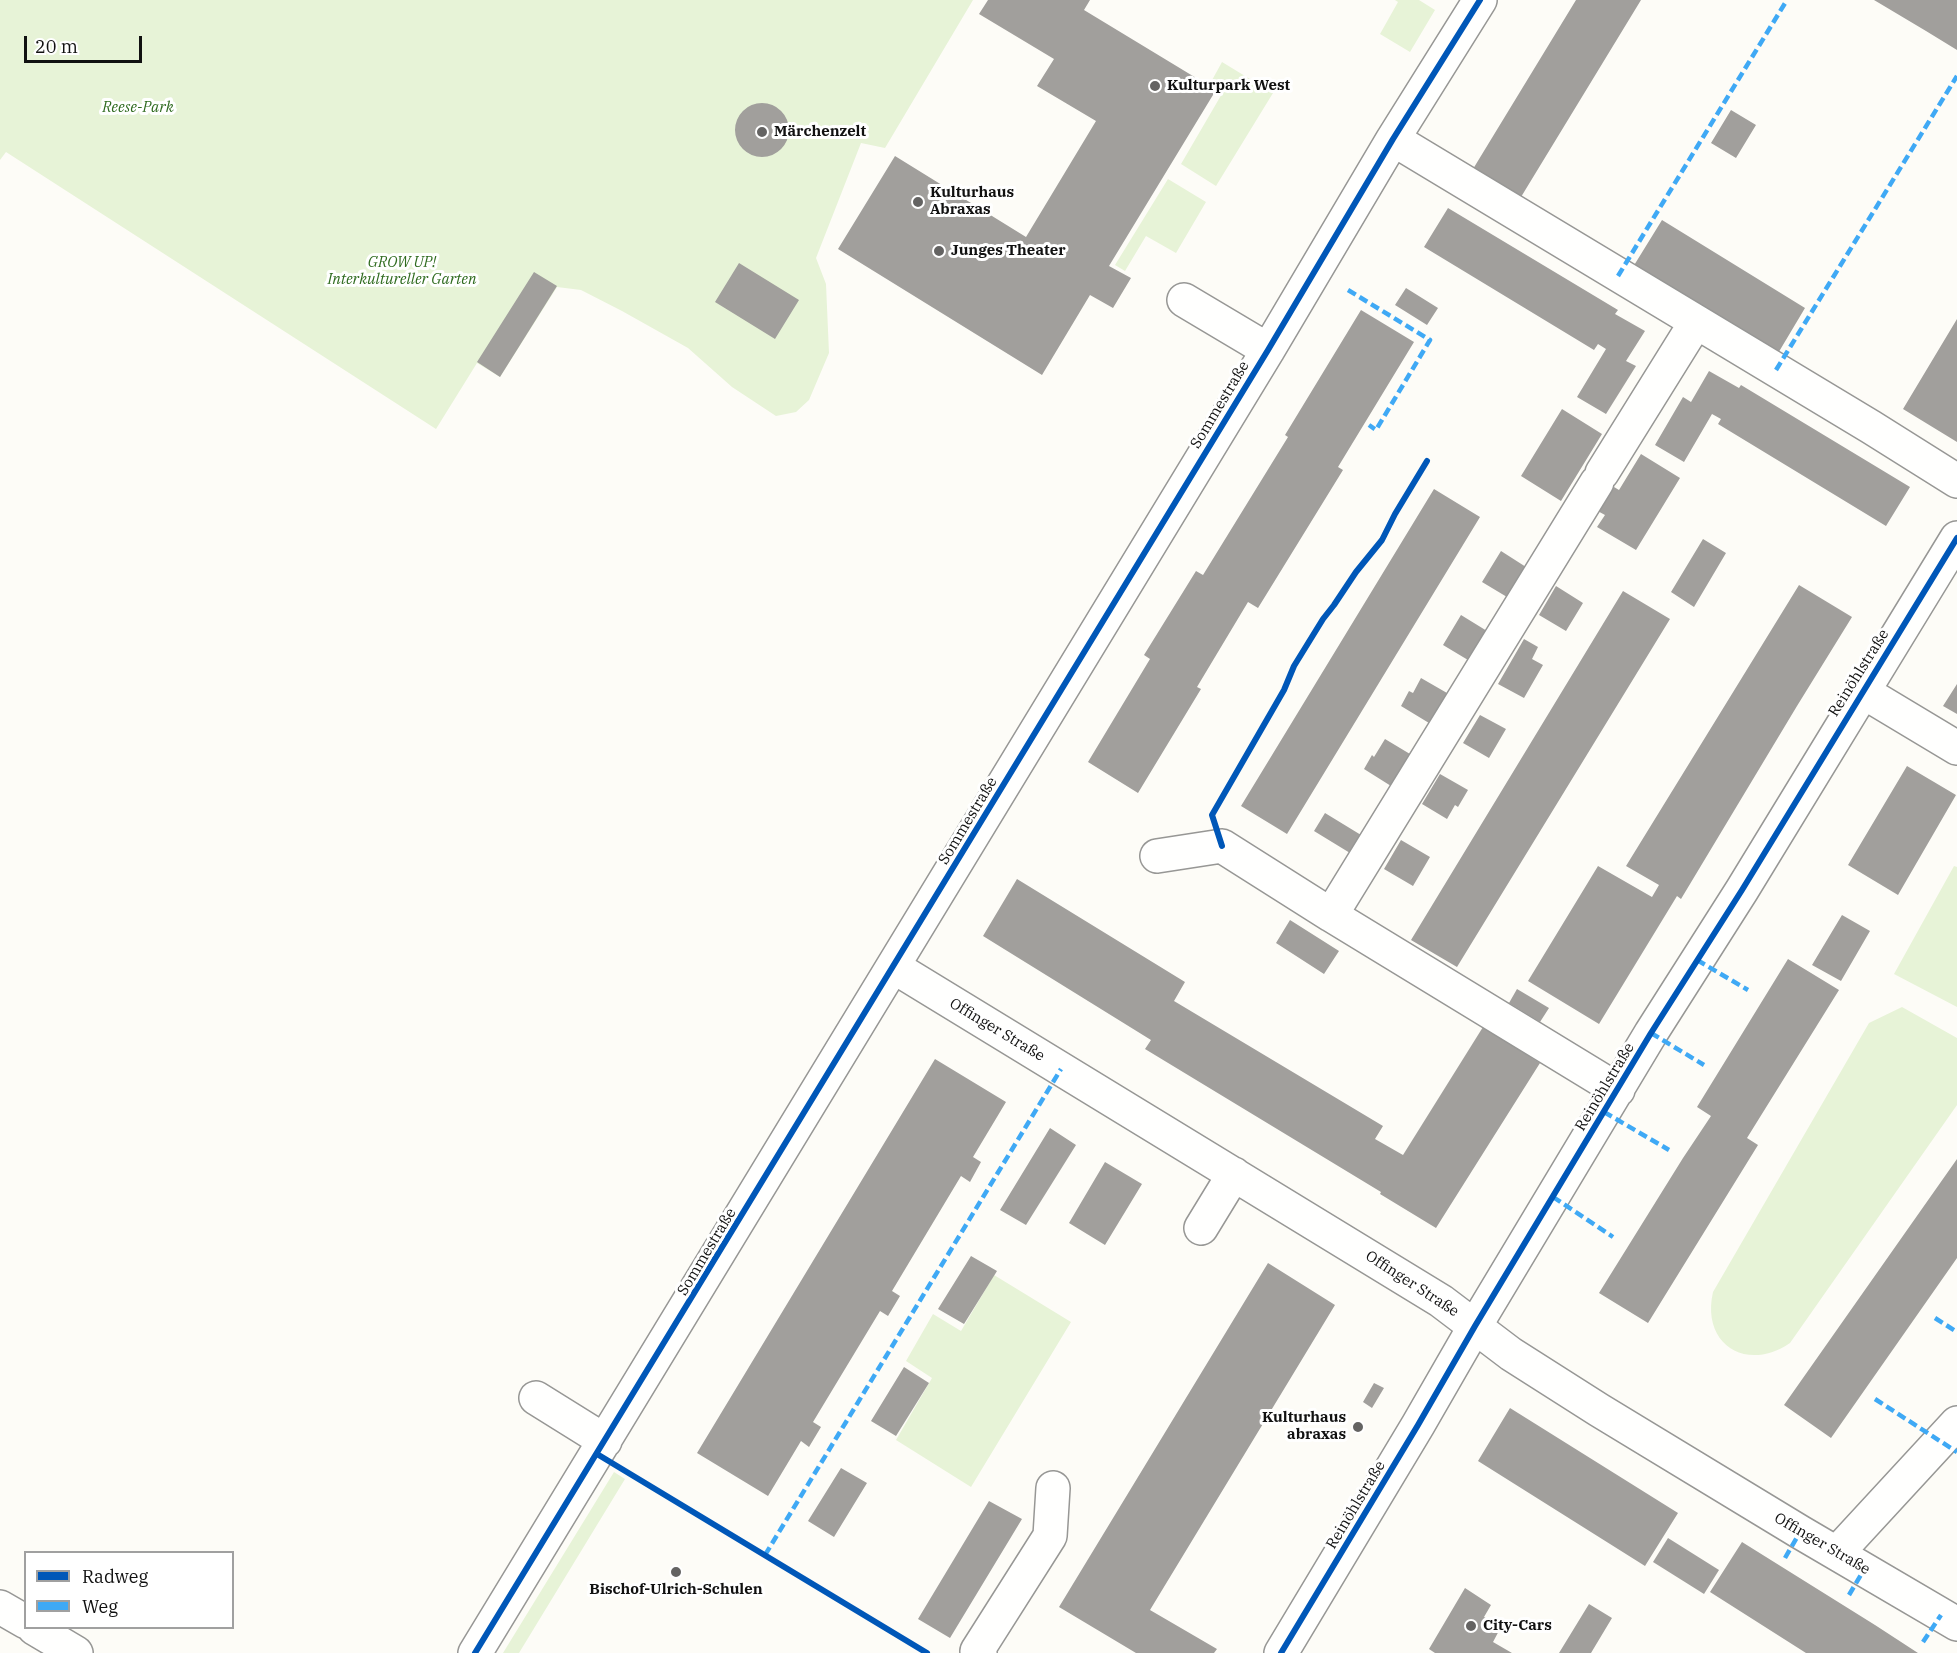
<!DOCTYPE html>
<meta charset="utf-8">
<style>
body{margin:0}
#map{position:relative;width:1957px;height:1653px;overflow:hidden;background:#fdfcf7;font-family:"IBM Plex Serif",serif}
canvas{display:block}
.legend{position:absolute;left:24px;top:1551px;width:210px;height:78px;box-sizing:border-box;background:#fff;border:2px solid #a0a0a0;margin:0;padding:8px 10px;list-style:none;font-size:18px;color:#111}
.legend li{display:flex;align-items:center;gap:12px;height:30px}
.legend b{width:30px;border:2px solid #a0a0a0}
.scale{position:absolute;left:24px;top:36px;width:118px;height:27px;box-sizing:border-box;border:3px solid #111;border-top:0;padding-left:8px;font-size:18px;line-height:21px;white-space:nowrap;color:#111;-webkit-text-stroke:4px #fff;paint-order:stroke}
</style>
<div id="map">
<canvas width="1957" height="1653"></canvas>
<ul class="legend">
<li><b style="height:8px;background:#0057b8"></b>Radweg</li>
<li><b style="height:8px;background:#3fa9f5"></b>Weg</li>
</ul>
<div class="scale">20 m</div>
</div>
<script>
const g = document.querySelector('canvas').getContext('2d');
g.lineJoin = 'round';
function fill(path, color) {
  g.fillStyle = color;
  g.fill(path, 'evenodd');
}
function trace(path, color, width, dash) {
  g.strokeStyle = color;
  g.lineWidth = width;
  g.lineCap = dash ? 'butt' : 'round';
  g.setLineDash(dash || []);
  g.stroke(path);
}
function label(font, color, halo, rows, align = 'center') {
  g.font = font + ' "IBM Plex Serif",serif';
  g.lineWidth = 6;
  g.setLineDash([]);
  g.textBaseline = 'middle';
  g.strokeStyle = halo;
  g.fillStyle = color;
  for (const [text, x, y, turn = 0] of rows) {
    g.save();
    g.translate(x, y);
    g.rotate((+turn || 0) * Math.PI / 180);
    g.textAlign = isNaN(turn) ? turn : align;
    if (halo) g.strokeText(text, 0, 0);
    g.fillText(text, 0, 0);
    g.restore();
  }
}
const green = new Path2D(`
 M0 0H973L885 148 861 143 816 258 826 284 829 353 809 400 796 412 776 416 732 387 688 348 622 311 581 290 557 287 500 377 477 363 436 429 6 152 0 160Z
 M1395 0H1419L1435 10 1410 52 1380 34 1398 2Z
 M1222 62 1273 93 1216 186 1181 164 1223 92 1211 82Z
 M1168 179 1206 202 1176 253 1146 236 1125 271 1115 265Z
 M1954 866 1957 867V1007L1894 974Z
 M1902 1007 1957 1038V1105L1790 1343C1746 1373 1701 1344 1713 1292L1869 1023Z
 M994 1275 1071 1322 971 1487 896 1440 932 1378 906 1361 933 1314 961 1331Z
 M614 1472 625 1479 519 1653H503Z`);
const building = new Path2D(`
 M988 0H1090L1084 10 1216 90 1109 266 1131 278 1113 308 1090 295 1042 375 838 249 895 156 1026 237 1096 121 1037 86 1054 59 979 14Z
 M1576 0H1641L1521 197 1473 169Z
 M1874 0H1957V50L1926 31Z
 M735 130a27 27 0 1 1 54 0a27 27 0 1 1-54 0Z
 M1731 110 1756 125 1736 158 1711 143Z
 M1448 208 1618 310 1615 314 1645 331 1626 361 1636 366 1606 414 1577 397 1606 349 1598 344 1594 350 1424 247Z
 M1662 220 1805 308 1777 355 1633 267Z
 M739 263 799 300 775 339 715 302Z
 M534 272 557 286 500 377 477 362Z
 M1406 288 1438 308 1427 325 1395 305Z
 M1361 310 1414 342 1338 467 1343 470 1258 608 1248 602 1197 687 1201 689 1138 793 1088 762 1150 659 1144 655 1196 571 1203 575 1288 437 1285 435Z
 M1957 319V442L1903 409Z
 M1709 371 1739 388 1741 385 1910 487 1886 526 1718 424 1721 419 1712 414 1684 462 1655 445 1683 397 1691 402Z
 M1562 409 1602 434 1561 501 1521 476Z
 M1641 454 1680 478 1636 550 1597 527 1605 515 1594 509 1609 484 1619 490Z
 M1434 489 1480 517 1287 834 1241 806Z
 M1703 539 1726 553 1694 607 1671 592Z
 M1501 551 1526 567 1507 597 1482 582Z
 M1799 585 1852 617 1797 706 1681 899 1677 896 1599 1024 1528 981 1598 866 1652 897 1659 885 1626 866Z
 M1556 586 1583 603 1566 631 1539 615Z
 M1623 591 1670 619 1457 967 1411 940Z
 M1461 615 1487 631 1468 660 1443 645Z
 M1524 639 1538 647 1532 659 1543 665 1524 698 1498 684Z
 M1421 678 1447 693 1429 723 1401 706 1409 691 1413 693Z
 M1957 684V714L1943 706Z
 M1480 715 1506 729 1489 758 1463 743Z
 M1385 739 1410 754 1391 786 1364 769 1372 755 1374 757Z
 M1907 766 1956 795 1898 895 1848 865Z
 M1440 774 1468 790 1458 807 1455 805 1447 819 1422 804Z
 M1325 813 1361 835 1350 853 1314 831Z
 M1401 840 1430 857 1413 886 1384 869Z
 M1017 879 1185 982 1174 1001 1383 1126 1375 1139 1403 1155 1483 1027 1540 1063 1436 1228 1380 1194 1381 1192 1145 1049 1151 1040 983 936Z
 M1842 915 1870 931 1841 981 1812 965Z
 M1290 920 1339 951 1324 974 1276 943Z
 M1788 959 1839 990 1747 1138 1758 1145 1648 1323 1599 1293 1683 1158 1711 1116 1697 1107Z
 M1517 989 1549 1008 1540 1022 1509 1003Z
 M935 1059 1006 1102 973 1157 981 1162 970 1182 961 1176 892 1291 900 1296 888 1316 880 1311 813 1422 821 1427 809 1447 801 1441 768 1496 697 1453Z
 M1050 1128 1076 1145 1026 1225 1000 1210Z
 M1957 1159V1258L1831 1438 1784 1405Z
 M1105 1162 1142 1184 1105 1245 1069 1223Z
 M971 1256 997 1271 964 1324 938 1309Z
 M1268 1263 1335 1305 1150 1610 1217 1649 1214 1653H1136L1059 1607Z
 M904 1367 929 1383 896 1436 871 1421Z
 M1374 1383 1384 1388 1372 1408 1363 1402Z
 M1510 1408 1678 1513 1645 1566 1478 1461Z
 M841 1468 867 1483 834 1537 808 1521Z
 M989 1501 1022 1519 950 1638 918 1619Z
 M1668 1538 1719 1570 1704 1594 1653 1562Z
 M1742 1542 1875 1625 1918 1653H1806L1710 1592Z
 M1465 1588 1491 1605 1484 1617 1501 1627 1493 1642 1512 1653H1435L1429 1649Z
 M1589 1604 1612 1618 1591 1653H1559Z`);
const minor = new Path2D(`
 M1393 139 1871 427 1957 481
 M1184 300 1268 350
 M1602 473 1696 322
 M1862 691 1957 748
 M1157 856 1222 846 1331 915 1597 482
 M1331 915 1618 1090
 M894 967 1441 1301 1511 1354 1599 1410 1800 1532 1957 1624
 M1201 1228 1234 1174
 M536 1398 605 1441
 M1837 1553 1957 1423
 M0 1607 26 1622
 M34 1628 76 1653
 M475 1653 1268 350 1393 139 1480 0
 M980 1653 977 1651 1050 1536 1053 1488
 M1281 1653 1418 1425 1475 1326 1651 1033 1742 890 1957 538`);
const quiet = new Path2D(`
 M1618 276 1787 0
 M1348 290 1430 340 1376 430 1369 425
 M1776 370 1957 76
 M1697 960 1748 990
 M1651 1033 1704 1065
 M1604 1112 1669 1150
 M1553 1197 1613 1237
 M1935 1318 1957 1332
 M1875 1399 1957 1452
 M765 1555 1061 1069
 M1785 1558 1800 1532
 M1849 1595 1865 1568
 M1923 1642 1941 1615`);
const cycleway = new Path2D(`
 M1222 846 1212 815 1284 690 1294 666 1323 619 1334 605 1356 572 1382 540 1395 514 1427 461
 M597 1454 927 1653
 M475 1653 1268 350 1393 139 1480 0
 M1281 1653 1418 1425 1475 1326 1651 1033 1742 890 1957 538`);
const markers = [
 [1155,86,6,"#646362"],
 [762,132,6,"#646362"],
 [918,202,6,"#646362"],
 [939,251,6,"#646362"],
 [1358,1427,6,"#646362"],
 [676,1572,6,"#646362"],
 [1471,1626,6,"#646362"]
];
const poiNames = [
 ["Kulturpark West",1167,86],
 ["Märchenzelt",774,132],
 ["Kulturhaus",930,193],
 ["Abraxas",930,210],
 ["Junges Theater",951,251],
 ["Kulturhaus",1346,1418,"right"],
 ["abraxas",1346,1435,"right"],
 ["Bischof-Ulrich-Schulen",676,1590,"center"],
 ["City-Cars",1483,1626]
];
const parkNames = [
 ["Reese-Park",138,108],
 ["GROW UP!",402,263],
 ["Interkultureller Garten",402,280]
];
const streetNames = [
 ["Sommestraße",1220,405,-59],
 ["Reinöhlstraße",1859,673,-58],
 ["Sommestraße",968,821,-59],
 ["Offinger Straße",997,1030,31],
 ["Reinöhlstraße",1605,1087,-59],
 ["Sommestraße",707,1252,-59],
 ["Offinger Straße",1412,1284,33],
 ["Reinöhlstraße",1356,1505,-59],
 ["Offinger Straße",1822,1544,30]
];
fill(green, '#e7f3d7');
fill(building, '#a19f9c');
trace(minor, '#979795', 36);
trace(minor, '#fffffe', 33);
trace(quiet, '#3fa9f5', 4.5, [9, 4.5]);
trace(cycleway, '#0057b8', 6);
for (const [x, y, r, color] of markers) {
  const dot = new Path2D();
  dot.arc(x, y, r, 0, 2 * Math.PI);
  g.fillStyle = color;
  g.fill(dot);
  trace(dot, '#fff', 2);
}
label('bold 15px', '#111', '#fff', poiNames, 'left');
label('italic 15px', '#2f6b1f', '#fff', parkNames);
label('15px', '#111', '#fff', streetNames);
</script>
